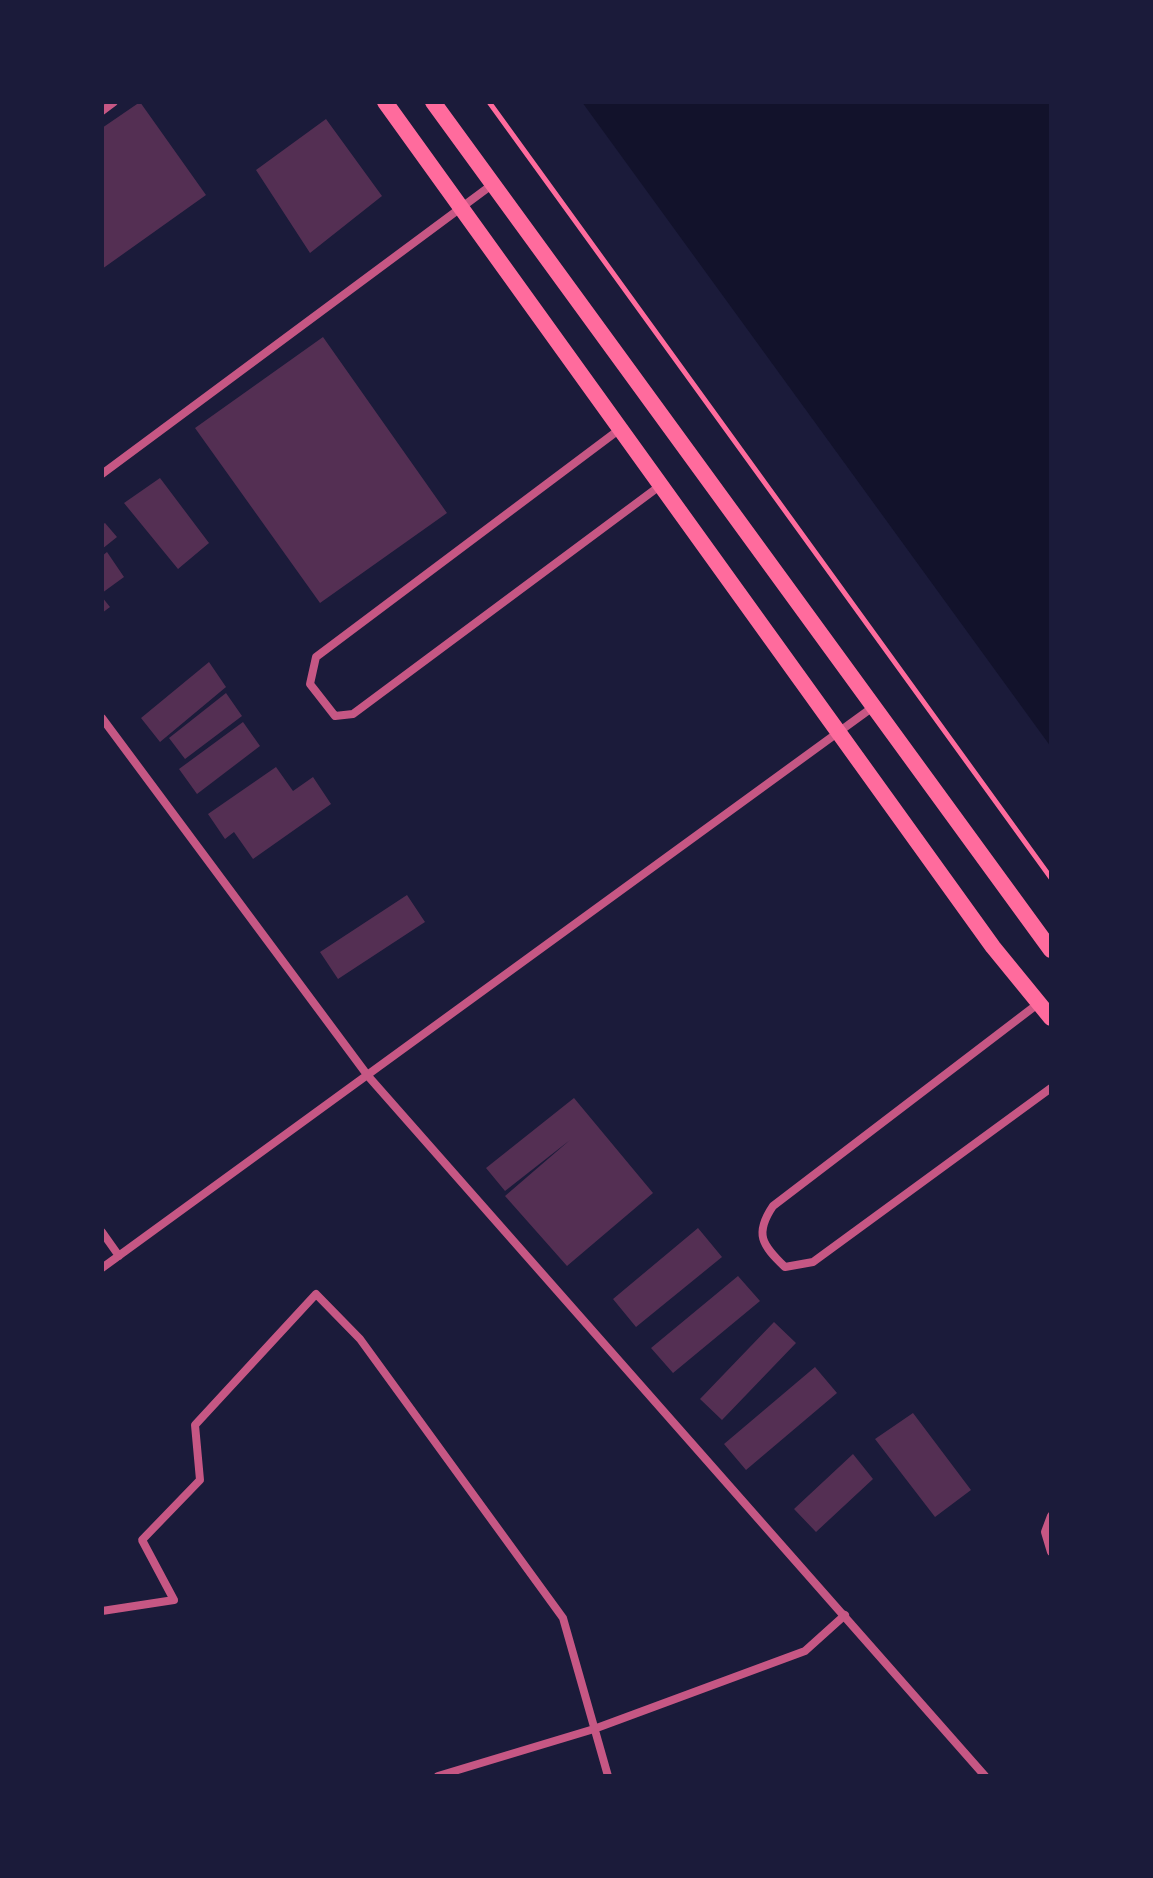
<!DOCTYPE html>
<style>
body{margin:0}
#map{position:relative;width:1153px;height:1878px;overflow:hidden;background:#1b1b3a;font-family:"Open Sans",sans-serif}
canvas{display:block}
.frame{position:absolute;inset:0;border:104px solid #1b1b3a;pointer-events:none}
</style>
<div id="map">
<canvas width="1153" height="1878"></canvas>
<div class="frame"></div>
</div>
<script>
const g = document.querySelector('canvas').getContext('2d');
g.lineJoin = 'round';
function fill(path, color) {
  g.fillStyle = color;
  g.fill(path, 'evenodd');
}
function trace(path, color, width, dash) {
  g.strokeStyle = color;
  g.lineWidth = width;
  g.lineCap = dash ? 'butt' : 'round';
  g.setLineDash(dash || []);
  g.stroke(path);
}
const water = new Path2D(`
 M582 102H1051V747Z`);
const building = new Path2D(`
 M140 102 206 195 102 269V128Z
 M326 119 382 196 310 253 256 170Z
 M323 337 447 513 320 603 195 428Z
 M160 478 209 543 178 569 124 503Z
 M105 523 117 537 102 549V525Z
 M107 552 124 577 102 593V556Z
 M102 597 110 607 102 613Z
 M209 662 226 687 160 742 141 718Z
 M226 693 242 716 185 759 169 738Z
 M243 722 260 746 197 794 179 769Z
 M276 767 293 791 313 777 331 804 253 859 234 832 225 839 208 814Z
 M407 895 425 922 338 979 320 952Z
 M574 1098 653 1193 567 1266 505 1196 570 1140 505 1191 486 1168Z
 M698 1228 722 1257 636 1327 613 1299Z
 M738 1276 760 1301 673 1373 651 1348Z
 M774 1322 796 1343 722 1420 700 1399Z
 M815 1367 837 1393 746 1470 724 1444Z
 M913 1413 971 1490 935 1517 875 1439Z
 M853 1454 873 1479 816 1532 794 1509Z`);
const path = new Path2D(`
 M489 102 1051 878`);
const minor = new Path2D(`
 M102 111 114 102
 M620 429 316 657 310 684 335 716 353 714 661 485
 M102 474 493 184
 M102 718 368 1076 985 1776
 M1039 1003 773 1206C754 1234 762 1245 785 1267L813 1262 1051 1088
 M102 1232 119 1256
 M102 1268 873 707
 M1051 1516 1045 1532 1051 1552
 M102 1611 174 1600 142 1540 200 1480 195 1425 316 1294 360 1339 563 1618 608 1776
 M438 1776 594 1729 805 1651 845 1615`);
const secondary = new Path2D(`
 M385 102 993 947 1051 1018
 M433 102 1051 950`);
fill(water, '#12122b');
fill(building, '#542f53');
trace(path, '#ff6b9d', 5);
trace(minor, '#c65784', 8);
trace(secondary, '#ff6b9d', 16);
</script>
